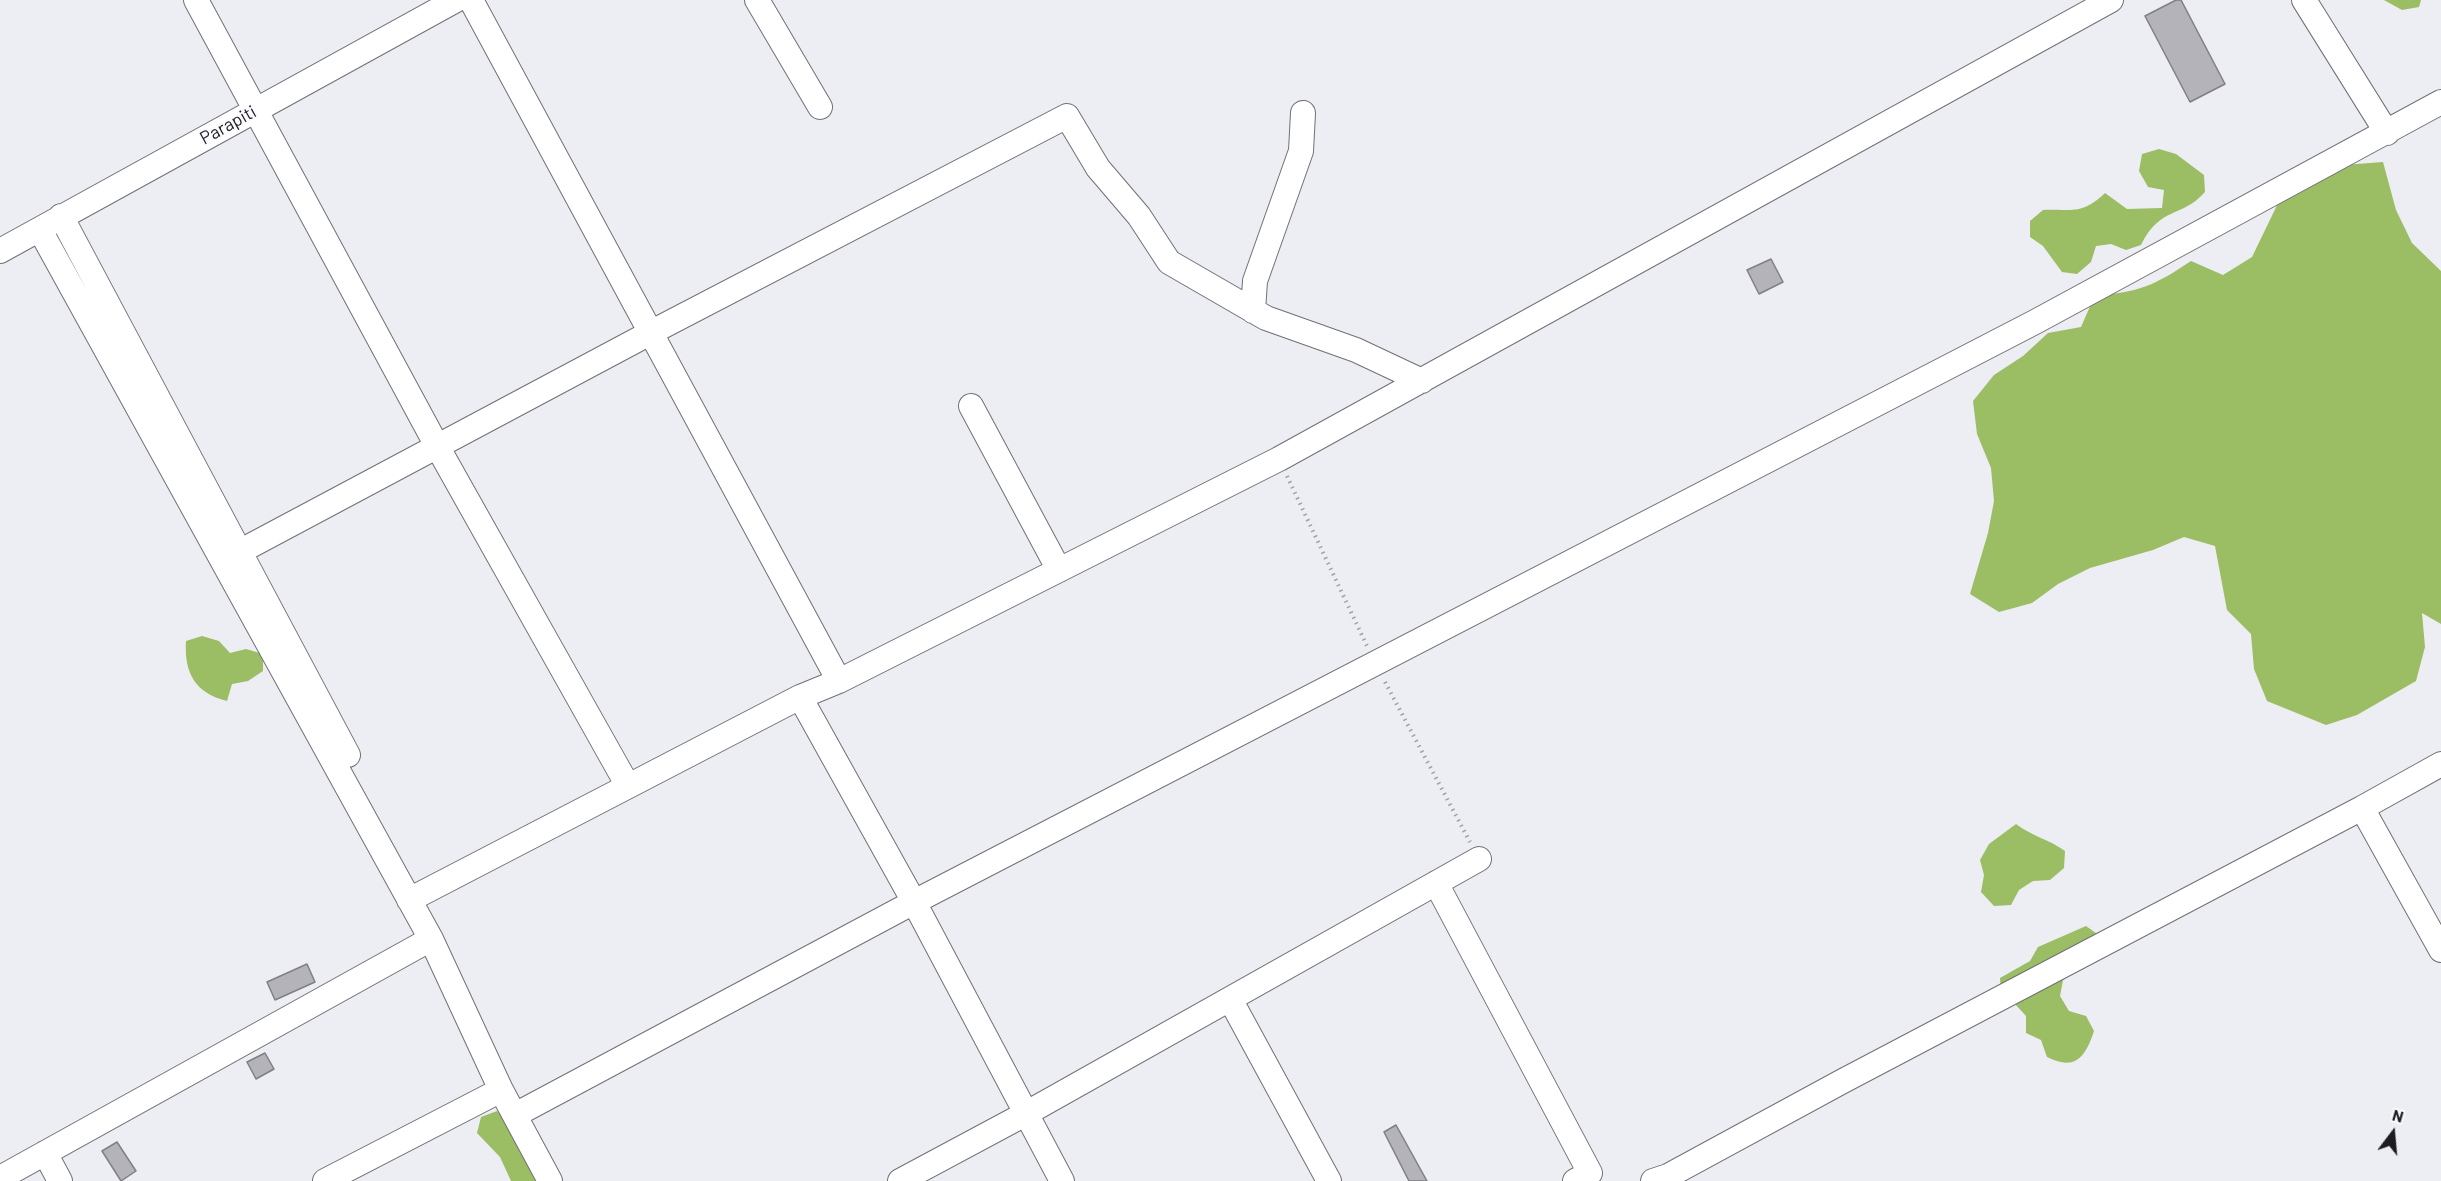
<!DOCTYPE html>
<style>
body{margin:0}
#map{position:relative;width:2441px;height:1181px;overflow:hidden;background:#ededf4;font-family:Barlow,sans-serif}
canvas{display:block}
.north{position:absolute;left:2363px;top:1103px;width:60px;height:60px;-webkit-text-stroke:4px #fbfbff;paint-order:stroke;rotate:16deg;font-size:16px;font-weight:700;line-height:24px;text-align:center;color:#1d1d1f}
.north::after{content:'';display:block;margin:auto;width:21px;height:27px;background:#1d1d1f;clip-path:polygon(50% 0,100% 100%,50% 72%,0 100%)}
</style>
<div id="map">
<canvas width="2441" height="1181"></canvas>
<div class="north">N</div>
</div>
<script>
const g = document.querySelector('canvas').getContext('2d');
g.lineJoin = 'round';
function fill(path, color) {
  g.fillStyle = color;
  g.fill(path, 'evenodd');
}
function trace(path, color, width, dash) {
  g.strokeStyle = color;
  g.lineWidth = width;
  g.lineCap = dash ? 'butt' : 'round';
  g.setLineDash(dash || []);
  g.stroke(path);
}
function label(font, color, halo, rows, align = 'center') {
  g.font = font + ' Barlow,sans-serif';
  g.lineWidth = 4.5;
  g.setLineDash([]);
  g.textBaseline = 'middle';
  g.strokeStyle = halo;
  g.fillStyle = color;
  for (const [text, x, y, turn = 0] of rows) {
    g.save();
    g.translate(x, y);
    g.rotate((+turn || 0) * Math.PI / 180);
    g.textAlign = isNaN(turn) ? turn : align;
    if (halo) g.strokeText(text, 0, 0);
    g.fillText(text, 0, 0);
    g.restore();
  }
}
const forest = new Path2D(`
 M2384 0H2421L2419 7 2402 10Z
 M2159 149 2176 154 2204 175 2205 192C2181 219 2161 205 2141 245L2126 250 2111 244 2096 246 2091 262 2077 274 2062 272 2043 246 2030 237V221L2043 210C2072 209 2082 215 2105 193L2127 209 2162 208 2164 190 2148 187 2139 171 2142 154Z
 M2383 162 2396 210 2412 243 2441 271V624L2422 613 2425 647 2416 681 2357 715 2326 725 2267 701 2254 669 2251 634 2227 610 2215 546 2184 537 2153 550 2090 568 2058 584 2032 603 1999 612 1970 594 1988 533 1994 501 1991 468 1977 434 1973 401 1994 375 2023 356 2048 333 2081 327 2095 295C2139 293 2155 285 2191 261L2223 275 2252 257 2281 197 2344 165Z
 M202 636 219 641 230 653 246 649 263 654V671L248 681 232 684 227 701C195 693 184 673 186 641Z
 M2016 824C2032 836 2050 840 2065 851L2064 868 2050 880 2033 881 2019 890 2011 905 1994 906 1981 892 1984 875 1980 860 1989 844Z
 M2086 926 2100 936 2072 973 2063 980 2060 996 2069 1011 2086 1016 2094 1031C2085 1058 2075 1071 2047 1057L2041 1040 2026 1033V1016L2015 1004 2001 996 2000 978 2030 961 2038 947Z
 M497 1111 509 1124 536 1181H511L500 1157 477 1133 481 1117Z`);
const building = new Path2D(`
 M2176 0H2181L2225 84 2190 102 2145 16Z
 M1771 259 1783 282 1759 294 1747 270Z
 M307 964 315 982 275 1000 267 982Z
 M265 1053 274 1069 256 1079 247 1062Z
 M1396 1125 1427 1181H1409L1384 1132Z
 M117 1142 136 1171 121 1181 102 1151Z`);
const path = new Path2D(`
 M1287 476 1367 646
 M1385 682 1470 842`);
const street = new Path2D(`
 M196 0 437 446 628 786
 M471 0 839 681 800 697 914 902 1062 1181
 M757 0 820 107
 M2304 0 2387 133
 M61 216 348 755
 M40 230 431 939 501 1090 550 1181
 M0 251 456 0
 M1253 311 1255 281 1301 151 1303 113
 M971 406 1059 570
 M239 552 650 333 1067 116 1098 168 1139 216 1169 262 1266 318 1356 350 1422 381
 M839 681 1279 459 2111 0
 M2362 808 2441 950
 M1436 883 1590 1173 1575 1181
 M409 900 800 697
 M1230 999 1329 1181
 M515 1115 914 902 2035 322 2441 102
 M45 1153 60 1181
 M0 1178 431 939
 M325 1181 501 1090
 M900 1181 1027 1113 1479 859
 M1653 1181 1668 1176 1843 1081 2362 808 2441 764`);
const streetNames = [
 ["Parapiti",228,125,-29]
];
fill(forest, '#9bbd64');
fill(building, '#b4b3ba');
trace(building, '#7f7f85', 1.5);
trace(street, '#707076', 26);
trace(path, '#a0a0a5', 4, [1.5, 4.5]);
trace(street, '#fff', 24);
label('18px', '#1d1d1f', '#fbfbff', streetNames);
</script>
